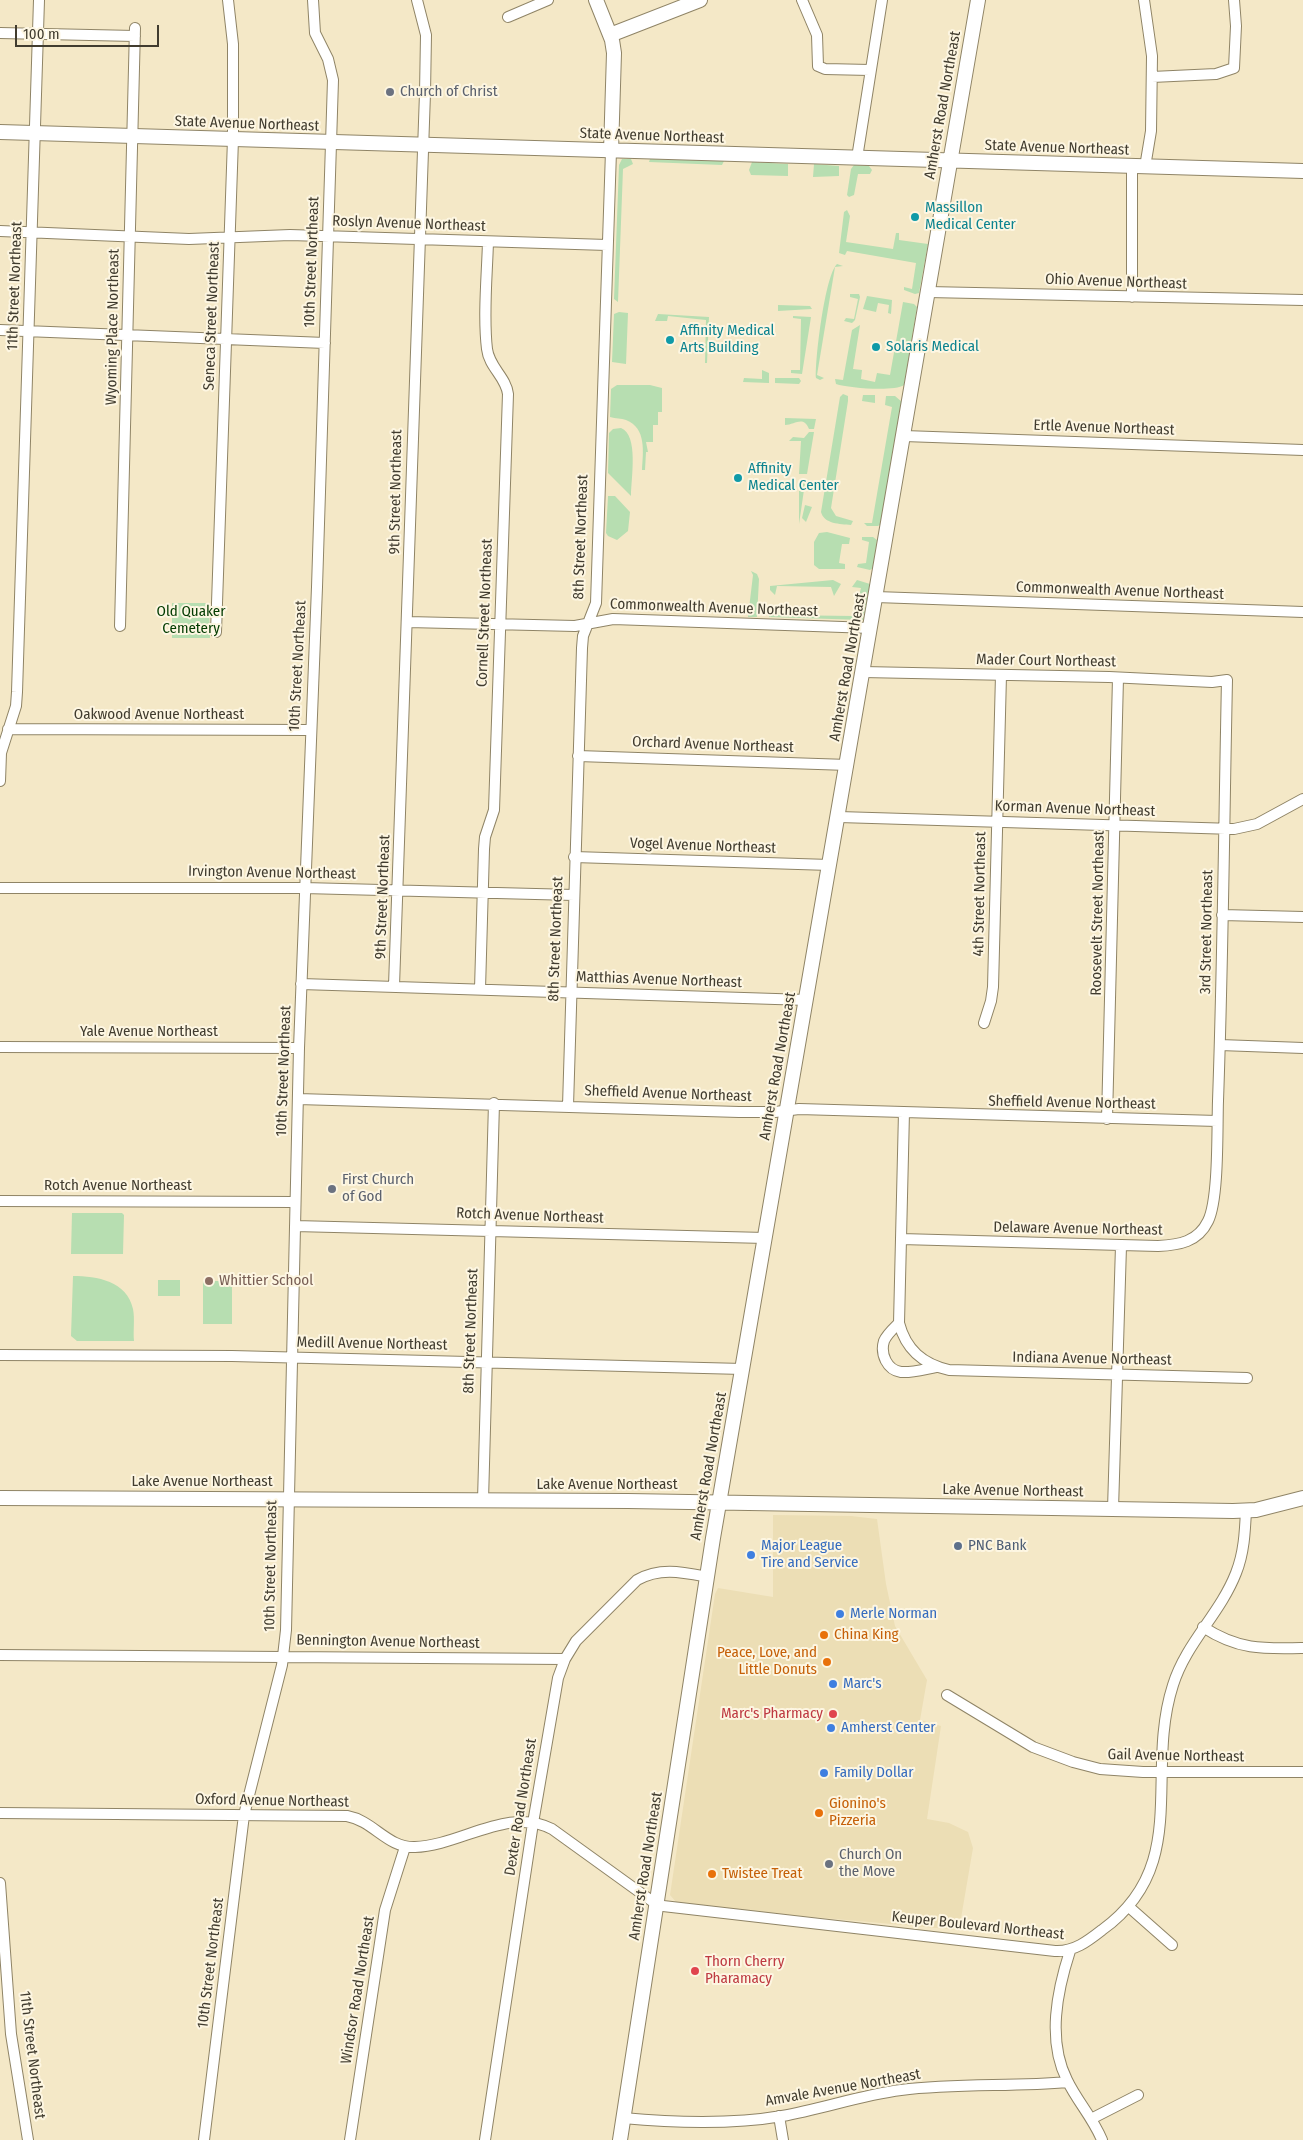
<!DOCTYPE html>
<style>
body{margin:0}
#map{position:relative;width:1303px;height:2140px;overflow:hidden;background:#f4e8c7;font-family:"Fira Sans Condensed",sans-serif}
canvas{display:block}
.scale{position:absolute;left:15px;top:25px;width:144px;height:22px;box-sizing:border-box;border:2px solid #413c2f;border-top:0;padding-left:6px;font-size:15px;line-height:18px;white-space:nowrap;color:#413c2f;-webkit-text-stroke:4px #fdf6e2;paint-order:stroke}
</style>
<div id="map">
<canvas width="1303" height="2140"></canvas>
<div class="scale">100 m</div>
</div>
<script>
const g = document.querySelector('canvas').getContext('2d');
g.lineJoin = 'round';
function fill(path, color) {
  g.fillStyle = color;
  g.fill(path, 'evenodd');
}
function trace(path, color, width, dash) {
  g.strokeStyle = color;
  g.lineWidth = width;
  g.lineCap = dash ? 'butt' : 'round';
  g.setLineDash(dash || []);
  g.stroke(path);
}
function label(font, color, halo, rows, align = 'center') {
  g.font = font + ' "Fira Sans Condensed",sans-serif';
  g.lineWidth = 4;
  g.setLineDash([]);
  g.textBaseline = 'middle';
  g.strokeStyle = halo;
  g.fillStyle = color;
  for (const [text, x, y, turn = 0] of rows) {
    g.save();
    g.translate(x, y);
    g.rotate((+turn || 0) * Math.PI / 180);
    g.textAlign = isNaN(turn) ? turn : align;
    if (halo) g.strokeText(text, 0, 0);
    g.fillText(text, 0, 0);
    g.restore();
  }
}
const built = new Path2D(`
 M773 1515 851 1516 877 1519 886 1584 895 1626 927 1680 920 1720 941 1726 927 1819 949 1823 968 1832 973 1848 959 1930 745 1911 676 1902 670 1895 715 1594 718 1588 773 1597Z`);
const green = new Path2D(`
 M622 159H631L633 164 623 169 618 302 614 299 619 165Z
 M650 159 724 161 722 165 649 162Z
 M752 162 788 164V176L751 175 749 170Z
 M814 164 839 166V176L813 177Z
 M854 165 869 166 872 170 870 174H858L854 195 849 197 847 195 851 169Z
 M847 210 850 216 846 242 893 249 896 233H899V240L928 244 919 293 915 294 904 290V287L912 289 916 263 847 251 845 255 839 253 844 212Z
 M837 264 843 266 835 267 817 375 824 378 820 380 816 378C815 359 825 275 837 264Z
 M850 294H859L860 297 855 320 852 323 844 321 846 318 854 319 858 299 850 297Z
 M867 296 892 300 891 314 888 313 889 305 878 303 876 312 863 309Z
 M903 302 914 304 917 307 904 385C894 392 848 388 836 384L835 379 843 380 852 330 860 325 853 369 862 370 861 379 875 382 877 373 890 375Z
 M778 305 810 306 812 309 778 311Z
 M619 312 628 313 626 364 612 362 614 314Z
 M658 314 709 317 707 363H705L706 320 668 316 667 321H655Z
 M793 316 811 317 802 374 791 373V370H800L801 319 793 318Z
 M762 370 769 373V383L743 382 744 378 762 379Z
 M775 378H799L801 381 799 384 775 383Z
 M617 385H650L662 388V412H658V425H653V442H646L648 452H646L645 470H642C643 453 647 428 626 420 621 418 616 419 610 417L611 389Z
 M843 394 848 396V401L831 508 836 516 853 521 851 525C840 524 824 524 821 512L840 397Z
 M863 395H875V403L862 401Z
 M886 396H895L902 402 881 524 878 526H867L864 523H872L892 407 885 405Z
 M785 418 816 419 814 429H809C803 415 795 425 785 425Z
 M621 428C639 435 631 479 631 496L608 473 609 433 613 429Z
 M809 432H814L807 474H799L801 441H789L793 437 804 438Z
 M802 483H805L799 524V491H801Z
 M608 496H615L630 512 628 531 617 540 608 536 606 533Z
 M805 505 812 507 806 522 802 518Z
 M827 532 850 538 849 544H842L839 563 845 564V569H819L814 565V542L819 533Z
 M862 537H873L877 540 873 568 870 570 857 567 858 564 866 563 869 542 862 540Z
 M751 571 757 574 759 579 757 617H748L753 575Z
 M833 580 841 584 834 596 831 587 777 586 775 595 770 590V586Z
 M857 580 870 584 863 620 769 617 770 607 773 605 776 608V615L854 616 861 588 852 587Z
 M172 603H209L210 638H172Z
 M72 1213H122L124 1215 123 1254H71Z
 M73 1276C97 1276 127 1281 133 1309 135 1319 133 1331 134 1341H77L71 1336Z
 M158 1280H180V1296H158Z
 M203 1281H232V1324H203Z`);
const street = new Path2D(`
 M802 0 817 35 818 66 825 69 870 70
 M1144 0 1152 56 1151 131 1145 167
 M508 17 548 0
 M0 33 135 36
 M1152 77 1216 74 1234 68 1236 26 1234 0
 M857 158 882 0
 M1132 167V297
 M0 231 189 239 290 235 607 245
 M928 292 1303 300
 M0 330 325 343
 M904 436 1303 450
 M876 597 1303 612
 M408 622 575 626 613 619 871 628
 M120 626 135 28
 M216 632 233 139V44L228 0
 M863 672 1109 677 1212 682 1227 680C1224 821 1223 961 1218 1101 1217 1128 1219 1199 1208 1221 1198 1242 1179 1245 1158 1246L901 1239
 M8 729 310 730
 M578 756 848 765
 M0 781 1 753 16 706 17 692 39 0
 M839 817 1234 829 1257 824 1303 799
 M574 857 830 865
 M0 888H304L574 895
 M1222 915 1303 917
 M301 984 807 1000
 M394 986 425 93 426 35 417 0
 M480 989 484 849 485 837 494 810 508 394C506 377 489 367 487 349 483 316 487 276 488 242
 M984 1023 991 1001 993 987 1001 675
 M1220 1045 1303 1048
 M0 1047 299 1048
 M298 1099 739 1112H775L799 1109 1217 1121
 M568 1106 582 648 583 636 596 603 611 151
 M904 1112 899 1323C894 1328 887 1334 884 1341 880 1354 887 1370 901 1372 912 1373 925 1369 936 1367
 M1107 1119 1118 678
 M0 1201 295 1202
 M295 1226 765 1238
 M899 1323C906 1350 923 1364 949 1370L1247 1378
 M0 1355 232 1356 743 1369
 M483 1500 494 1103
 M1113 1509 1121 1246
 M1203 1627C1238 1650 1263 1649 1303 1648
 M0 1655 565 1659
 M947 1695 1033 1747 1073 1762 1100 1769 1143 1772H1303
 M0 1813 347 1816C374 1821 387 1848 415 1847 459 1846 509 1806 552 1829L656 1904 663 1906 1055 1951C1074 1952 1088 1941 1102 1930 1192 1865 1144 1775 1173 1685 1186 1643 1220 1614 1236 1573 1244 1553 1245 1532 1246 1510
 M0 1883 11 2034 28 2140
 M1129 1907 1172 1945
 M1070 1951C1057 1991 1047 2040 1067 2080 1077 2101 1093 2118 1102 2140
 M779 2116 783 2140
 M623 2118C676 2123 730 2125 782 2116 822 2109 861 2095 901 2090 957 2083 1013 2087 1068 2082
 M1091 2119 1138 2095
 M204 2140 244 1815 282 1665 286 1630 299 1048 317 587 333 80 328 59 315 33 313 0
 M350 2140 385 1910 405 1847
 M485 2140 533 1823 558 1678 565 1659 576 1641 637 1580C660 1567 682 1572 708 1577`);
const secondary = new Path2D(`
 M596 0 612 40 614 53 611 151
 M610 35 700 0
 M0 132 1303 171
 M0 1498 628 1501 1233 1511 1256 1510 1303 1498
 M620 2140 713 1538 978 0`);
const markers = [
 [390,92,5,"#6b7280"],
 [915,217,5,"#0f9aa8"],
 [670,340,5,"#0f9aa8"],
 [876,347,5,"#0f9aa8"],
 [738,478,5,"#0f9aa8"],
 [332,1189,5,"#6b7280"],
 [209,1281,5,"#8d6e63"],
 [958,1546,5,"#5c6f8a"],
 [751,1555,5,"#3f7fe0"],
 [840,1614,5,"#3f7fe0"],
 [824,1635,5,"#e8710a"],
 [827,1662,5,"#e8710a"],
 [833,1684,5,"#3f7fe0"],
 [833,1714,5,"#e0444e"],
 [831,1728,5,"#3f7fe0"],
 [824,1773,5,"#3f7fe0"],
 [819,1813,5,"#e8710a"],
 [829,1864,5,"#6b7280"],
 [712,1874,5,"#e8710a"],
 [695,1971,5,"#e0444e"]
];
const worshipNames = [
 ["Church of Christ",400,92],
 ["First Church",342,1180],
 ["of God",342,1197],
 ["Church On",839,1855],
 ["the Move",839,1872]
];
const streetNames = [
 ["Amherst Road Northeast",943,105,-80],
 ["State Avenue Northeast",247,124,2],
 ["State Avenue Northeast",652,136,2],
 ["State Avenue Northeast",1057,148,2],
 ["Roslyn Avenue Northeast",409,224,2],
 ["10th Street Northeast",312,262,-88],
 ["Ohio Avenue Northeast",1116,282,2],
 ["11th Street Northeast",15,286,-88],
 ["Seneca Street Northeast",212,316,-88],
 ["Wyoming Place Northeast",113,327,-89],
 ["Ertle Avenue Northeast",1104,428,2],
 ["9th Street Northeast",396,492,-89],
 ["8th Street Northeast",581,537,-88],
 ["Commonwealth Avenue Northeast",1120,591,2],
 ["Commonwealth Avenue Northeast",714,608,2],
 ["Cornell Street Northeast",485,613,-88],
 ["Mader Court Northeast",1046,661,1],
 ["10th Street Northeast",298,666,-87],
 ["Amherst Road Northeast",848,667,-80],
 ["Oakwood Avenue Northeast",159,715],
 ["Orchard Avenue Northeast",713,745,2],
 ["Korman Avenue Northeast",1075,809,2],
 ["Vogel Avenue Northeast",703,846,2],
 ["Irvington Avenue Northeast",272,873,1],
 ["4th Street Northeast",980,894,-89],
 ["9th Street Northeast",383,897,-88],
 ["Roosevelt Street Northeast",1098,913,-89],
 ["3rd Street Northeast",1207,932,-89],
 ["8th Street Northeast",556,939,-88],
 ["Matthias Avenue Northeast",659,980,2],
 ["Yale Avenue Northeast",149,1032],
 ["Amherst Road Northeast",778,1066,-80],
 ["10th Street Northeast",284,1071,-88],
 ["Sheffield Avenue Northeast",668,1094,2],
 ["Sheffield Avenue Northeast",1072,1103,1],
 ["Rotch Avenue Northeast",118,1186],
 ["Rotch Avenue Northeast",530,1216,2],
 ["Delaware Avenue Northeast",1078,1229,1],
 ["8th Street Northeast",471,1331,-88],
 ["Medill Avenue Northeast",372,1344,1],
 ["Indiana Avenue Northeast",1092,1359,1],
 ["Amherst Road Northeast",709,1466,-80],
 ["Lake Avenue Northeast",202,1482],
 ["Lake Avenue Northeast",607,1485],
 ["Lake Avenue Northeast",1013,1491,1],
 ["10th Street Northeast",271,1566,-89],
 ["Bennington Avenue Northeast",388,1642,1],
 ["Gail Avenue Northeast",1176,1756,1],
 ["Oxford Avenue Northeast",272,1801,1],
 ["Dexter Road Northeast",521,1807,-81],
 ["Amherst Road Northeast",646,1866,-81],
 ["Keuper Boulevard Northeast",978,1926,6],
 ["10th Street Northeast",211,1963,-83],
 ["Windsor Road Northeast",358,1990,-81],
 ["11th Street Northeast",32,2055,83],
 ["Amvale Avenue Northeast",843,2088,-10]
];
const cultureNames = [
 ["Massillon",925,208],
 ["Medical Center",925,225],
 ["Affinity Medical",680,331],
 ["Arts Building",680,348],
 ["Solaris Medical",886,347],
 ["Affinity",748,469],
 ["Medical Center",748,486]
];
const parkNames = [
 ["Old Quaker",191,612],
 ["Cemetery",191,629]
];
const educationNames = [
 ["Whittier School",219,1281]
];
const shopNames = [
 ["Major League",761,1546],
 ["Tire and Service",761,1563],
 ["Merle Norman",850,1614],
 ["Marc's",843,1684],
 ["Amherst Center",841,1728],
 ["Family Dollar",834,1773]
];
const serviceNames = [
 ["PNC Bank",968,1546]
];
const foodNames = [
 ["China King",834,1635],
 ["Peace, Love, and",817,1653,"right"],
 ["Little Donuts",817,1670,"right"],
 ["Gionino's",829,1804],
 ["Pizzeria",829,1821],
 ["Twistee Treat",722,1874]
];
const healthNames = [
 ["Marc's Pharmacy",823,1714],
 ["Thorn Cherry",705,1962,"left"],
 ["Pharamacy",705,1979,"left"]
];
fill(built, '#ecdeb5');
fill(green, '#b7deb1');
trace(street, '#8f8466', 12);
trace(secondary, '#8f8466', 16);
trace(street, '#fff', 10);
trace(secondary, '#fff', 14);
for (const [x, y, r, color] of markers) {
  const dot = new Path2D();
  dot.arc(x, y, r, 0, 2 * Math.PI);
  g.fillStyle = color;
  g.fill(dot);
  trace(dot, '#fdf6e2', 2);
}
label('15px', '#5b616d', '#fdf6e2', worshipNames, 'left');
label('15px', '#413c2f', '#fdf6e2', streetNames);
label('15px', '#0d838f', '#fdf6e2', cultureNames, 'left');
label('15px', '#023b00', '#fdf6e2', parkNames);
label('15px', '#785e54', '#fdf6e2', educationNames, 'left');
label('15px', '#366cbe', '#fdf6e2', shopNames, 'left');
label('15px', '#4e5e75', '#fdf6e2', serviceNames, 'left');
label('15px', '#c56008', '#fdf6e2', foodNames, 'left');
label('15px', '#be3a42', '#fdf6e2', healthNames, 'right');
</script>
